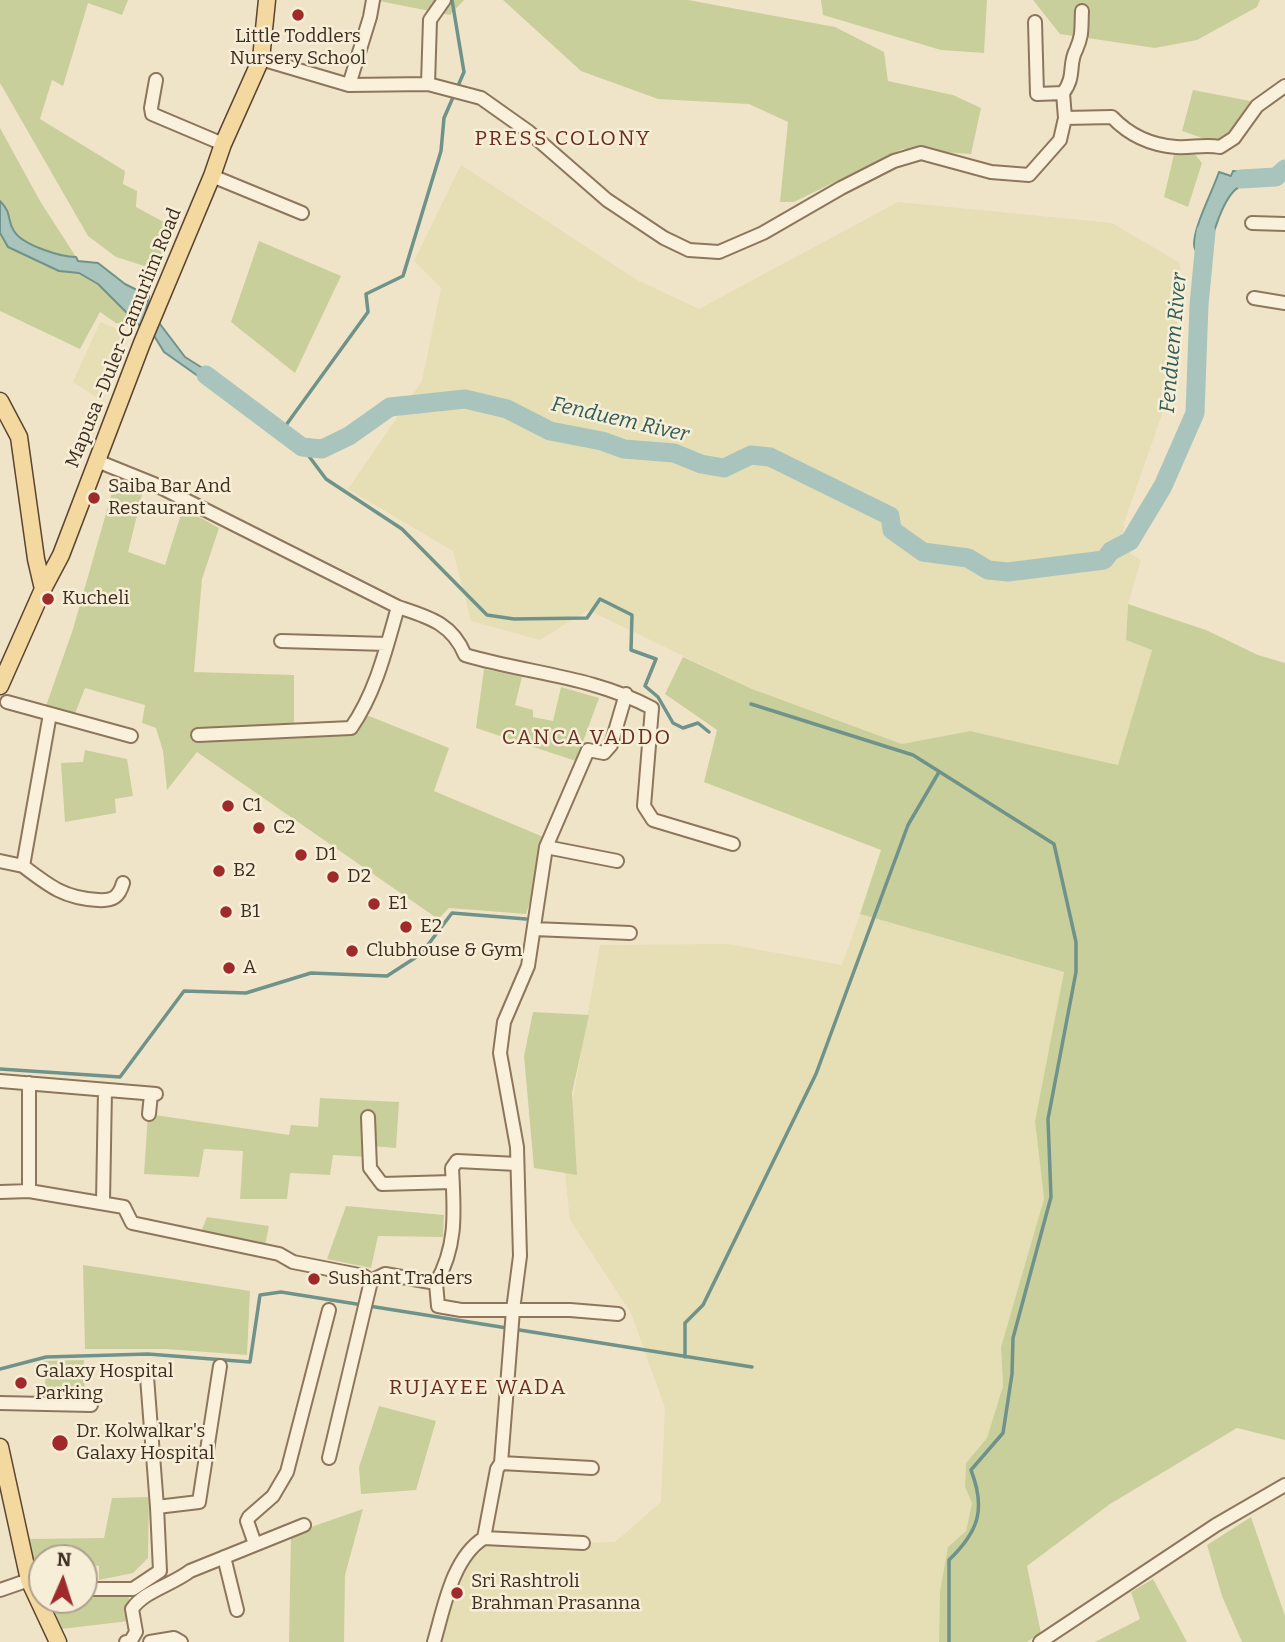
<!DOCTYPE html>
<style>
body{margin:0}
#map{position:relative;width:1285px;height:1642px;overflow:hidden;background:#f0e4c8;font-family:Bitter,serif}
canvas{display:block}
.north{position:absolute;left:28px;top:1544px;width:70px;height:70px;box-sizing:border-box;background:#f7eed8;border:2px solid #ada18e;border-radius:50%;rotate:3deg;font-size:19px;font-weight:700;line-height:28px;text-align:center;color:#3d2e20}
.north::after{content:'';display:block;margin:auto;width:24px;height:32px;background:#9e2a2b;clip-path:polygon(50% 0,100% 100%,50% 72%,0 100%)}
</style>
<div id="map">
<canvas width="1285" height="1642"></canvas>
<div class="north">N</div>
</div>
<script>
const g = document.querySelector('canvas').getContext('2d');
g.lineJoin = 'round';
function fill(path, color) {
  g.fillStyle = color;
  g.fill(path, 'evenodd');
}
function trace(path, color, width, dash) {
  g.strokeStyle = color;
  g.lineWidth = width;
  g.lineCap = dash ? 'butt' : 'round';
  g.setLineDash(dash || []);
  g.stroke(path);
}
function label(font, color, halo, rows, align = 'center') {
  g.font = font + ' Bitter,serif';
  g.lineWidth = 5;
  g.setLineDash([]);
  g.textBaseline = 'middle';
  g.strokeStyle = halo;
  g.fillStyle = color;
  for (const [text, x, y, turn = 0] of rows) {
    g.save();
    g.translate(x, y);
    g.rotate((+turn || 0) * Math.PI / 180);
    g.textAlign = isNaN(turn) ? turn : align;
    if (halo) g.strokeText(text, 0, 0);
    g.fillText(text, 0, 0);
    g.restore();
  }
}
const farmland = new Path2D(`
 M461 165 637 280 699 309 898 202 1112 223 1180 263 1174 380 1125 520 1123 532 1131 554 1141 560 1128 604 1126 640 1152 649 1119 765 970 731 902 744 752 689 588 610 540 640 471 621 453 551 348 489 422 381 441 288 414 261Z
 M100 322 128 333 101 400 73 382Z
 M860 914 1064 972 1035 1121 1044 1199 1001 1347 1003 1386 987 1438 966 1463 965 1487 972 1503 966 1531 948 1547 940 1591 939 1642H441L465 1566 488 1545 615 1542 661 1502 665 1408 631 1313 570 1220 563 1155 600 945 728 944 842 965Z`);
const green = new Path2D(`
 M0 0H128L122 15 88 3 63 86 52 80 40 119 125 171 123 184 137 191 136 207 171 226 160 271 116 257 88 236 0 83Z
 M374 0H464L450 15Z
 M503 0H688L835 27 884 52 888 81 953 95 981 108 971 154 902 149 794 202H780L788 122 749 104 658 99 581 71Z
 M821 0H987L984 53 941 50 823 15Z
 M1033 0H1260L1257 7 1197 40 1155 48 1060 34Z
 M1193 90 1250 101 1247 109 1222 140 1205 139 1182 131Z
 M0 128 40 201 76 257C61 257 22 245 14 231 6 220 13 214 0 201Z
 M1175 150 1194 153 1202 163 1188 207 1164 197Z
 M0 233 1 237 59 271 79 272 98 284 141 327 116 323 100 312 80 349 0 311Z
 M259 241 341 276 295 373 231 322Z
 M117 475 144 487 128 552 165 565 183 508 219 528 202 579 194 672 294 675V725L336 723 369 716 449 748 434 791 541 836 549 841 526 914 449 908 438 919 197 752 167 790 163 751 156 728 142 723 145 705 85 688 74 716 46 706 73 629Z
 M1128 604 1206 630 1258 655 1285 663V1440L1237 1428 1110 1504 1027 1566 1041 1633 1027 1642H939L940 1591 948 1547 966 1531 972 1503 965 1487 966 1463 987 1438 1003 1386 1001 1347 1044 1199 1035 1121 1064 972 860 914 881 850 704 782 717 730 665 694 683 657 752 689 902 744 970 731 1118 765 1152 650 1126 640Z
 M484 669 522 677 515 705 533 710V717L553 721 561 687 599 698 576 761 476 728Z
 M85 750 127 759 133 796 115 799 116 813 65 822 61 763 83 762Z
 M533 1012 589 1015 572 1093 577 1175 534 1168 524 1056Z
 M320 1098 399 1102 396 1148 371 1146 370 1157 333 1155 330 1175 290 1173 287 1199H240L243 1151 204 1149 199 1177 144 1174 148 1114 289 1135 291 1125 318 1127Z
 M346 1206 444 1215 443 1237 378 1236 371 1268 327 1259Z
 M207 1217 269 1226 265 1246 201 1232Z
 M83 1265 250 1291 247 1355 165 1349H85Z
 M84 1360 85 1395 46 1396 44 1361Z
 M379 1406 436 1421 416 1490 361 1494 359 1467Z
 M149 1497 148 1558 133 1573 99 1580V1566L84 1564V1558H42V1561H34L30 1539 104 1538 112 1498Z
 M363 1509 345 1575 344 1642H289L291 1534Z
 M1251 1517 1285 1616V1642H1242L1222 1596 1207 1545Z
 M1153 1579 1187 1642H1095L1140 1619 1131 1592Z
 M84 1595 129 1596V1621L61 1629 51 1600H84Z`);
const water = new Path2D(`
 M1233 171 1253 173 1275 181C1265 186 1252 182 1241 186 1223 193 1212 239 1206 257L1202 259C1198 255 1194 250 1194 244 1194 226 1213 190 1219 172L1231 176Z
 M0 201C13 214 6 219 14 231 22 245 61 257 76 257L78 261 98 263 125 284 149 296 145 316 160 324 185 357 231 386 222 393 164 352 153 334 141 327 98 284 79 273 59 271 8 247 0 233Z`);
const stream = new Path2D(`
 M281 432 368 312 366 294 403 276 441 151 444 118 464 72 452 0
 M302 447 326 479 402 529 487 615 514 619 587 618 600 599 632 615 631 650 656 659 645 686 658 697 673 723 683 728 698 723 709 732
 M751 704 913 755 1054 844 1076 942V972L1048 1119 1051 1197 1013 1338 1012 1374 1003 1433 971 1470C986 1509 979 1531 949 1560V1642
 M0 1069 120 1077 184 991 246 993 311 973 387 976 421 954 452 913 526 919
 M685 1357V1323L703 1305 816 1074 908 825 939 772
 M0 1369 46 1357 148 1354 250 1362 260 1295 281 1292 752 1367`);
const river = new Path2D(`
 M1241 179 1276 177 1285 169
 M206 375 302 447 322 449 349 436 390 407 465 399 507 409 550 431 602 441 624 449 674 453 701 464 724 468 751 455 770 457 890 516 892 530 923 552 968 558 988 570 1008 572 1104 560 1111 551 1130 541 1163 486 1195 413 1199 305 1206 232`);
const minor = new Path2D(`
 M1035 22 1037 94 1063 93 1065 118
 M261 59 349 85 428 84 481 98 529 132 607 200 664 238 689 250 719 252 763 233 841 188 894 161 921 153 991 172 1029 175 1060 140 1065 118 1112 117C1129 135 1150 145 1176 147 1191 148 1205 144 1220 147L1234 138 1257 106 1285 86
 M156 80 151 108 152 114 223 144
 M428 84 430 20 444 0
 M349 85 370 17 373 0
 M1063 93C1076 76 1068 65 1076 50 1083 34 1081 29 1082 11
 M212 176 302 213
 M1252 223 1285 224
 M1254 298 1285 303
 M97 461 154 484 398 607C428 617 452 623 465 655 530 674 592 676 652 708L644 806 653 820 733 844
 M281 641 387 644
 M7 702 131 736
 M198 735 351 728C376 692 386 649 398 607
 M546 847 617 861
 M0 861 23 866 50 714
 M23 866C49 886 64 898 98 900 113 901 119 897 123 883
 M534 929 630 933
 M0 1081 156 1094
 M29 1083V1191
 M149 1114 151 1094
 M368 1117 370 1168 382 1184 452 1182
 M0 1192 29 1191 124 1207 132 1223 279 1254 293 1262 364 1276 371 1281
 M103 1202 105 1090
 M371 1281 385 1274 436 1283C458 1245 454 1209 452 1168L457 1161 517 1164
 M436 1283 438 1306 461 1310H570L618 1314
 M0 1403 91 1405
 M329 1458 371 1281
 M501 1463 592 1468
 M157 1507 199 1502 220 1366
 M484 1538 583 1543
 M255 1544 247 1521 249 1517 273 1496 287 1472 329 1310
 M224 1557 237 1610
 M84 1589H133L160 1571 157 1507 147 1377
 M0 1590 29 1580 42 1582
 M126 1642H130L136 1632 132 1609C144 1591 172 1585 190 1571L304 1525
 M150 1642 174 1638 181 1642
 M434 1642C444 1608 452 1558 484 1538L497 1469 501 1463 513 1310 520 1256 517 1147 500 1053 504 1022 528 966 546 847 588 750 604 753 611 745 626 694
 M1040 1642 1216 1525 1285 1485`);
const major = new Path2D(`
 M0 401 19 437 36 559 43 589
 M0 686 43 589 61 555 142 343 212 176 223 144 261 59 267 0
 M0 1447 29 1580 58 1642`);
const markers = [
 [298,15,7,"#9e2a2b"],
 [94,498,7,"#9e2a2b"],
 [48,599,7,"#9e2a2b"],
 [228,806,7,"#9e2a2b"],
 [259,828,7,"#9e2a2b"],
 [301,855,7,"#9e2a2b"],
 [219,871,7,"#9e2a2b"],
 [333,877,7,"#9e2a2b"],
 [374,904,7,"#9e2a2b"],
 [226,912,7,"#9e2a2b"],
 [406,927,7,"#9e2a2b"],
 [352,951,7,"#9e2a2b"],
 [229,968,7,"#9e2a2b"],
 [314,1279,7,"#9e2a2b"],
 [21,1383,7,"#9e2a2b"],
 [60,1443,9,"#9e2a2b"],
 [457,1593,7,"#9e2a2b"]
];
const poiNames = [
 ["Little Toddlers",298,37,"center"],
 ["Nursery School",298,59,"center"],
 ["Saiba Bar And",108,487],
 ["Restaurant",108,509],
 ["Kucheli",62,599],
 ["C1",242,806],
 ["C2",273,828],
 ["D1",315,855],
 ["B2",233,871],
 ["D2",347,877],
 ["E1",388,904],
 ["B1",240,912],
 ["E2",420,927],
 ["Clubhouse & Gym",366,951],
 ["A",243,968],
 ["Sushant Traders",328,1279],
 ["Galaxy Hospital",35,1372],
 ["Parking",35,1394],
 ["Dr. Kolwalkar's",76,1432],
 ["Galaxy Hospital",76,1454],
 ["Sri Rashtroli",471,1582],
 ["Brahman Prasanna",471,1604]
];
const streetNames = [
 ["Mapusa -Duler-Camurlim Road",124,338,-68]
];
const neighbourhoodNames = [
 ["PRESS COLONY",563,139],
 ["CANCA VADDO",587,738],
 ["RUJAYEE WADA",478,1388]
];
const waterNames = [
 ["Fenduem River",1174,343,-85],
 ["Fenduem River",620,420,13]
];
fill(farmland, '#e6deb5');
fill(green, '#c9cf9b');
fill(water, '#a9c4bc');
trace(water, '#6f938a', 2);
trace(stream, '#6f938a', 3.5);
trace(river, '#a9c4bc', 19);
trace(minor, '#8d765c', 16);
trace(major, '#5b4430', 19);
trace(minor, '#faf1dc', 12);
trace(major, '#f3d9a0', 16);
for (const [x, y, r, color] of markers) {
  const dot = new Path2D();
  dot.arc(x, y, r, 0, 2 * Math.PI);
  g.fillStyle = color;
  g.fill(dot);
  trace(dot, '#f7eed8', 2.5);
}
label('19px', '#3d2e20', '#f7eed8', poiNames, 'left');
label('19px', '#3d2e20', '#f7eed8', streetNames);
g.letterSpacing = '2px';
label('21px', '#6b2e1e', '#f7eed8', neighbourhoodNames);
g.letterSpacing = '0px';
label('italic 21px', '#2f5d5a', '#f7eed8', waterNames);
</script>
